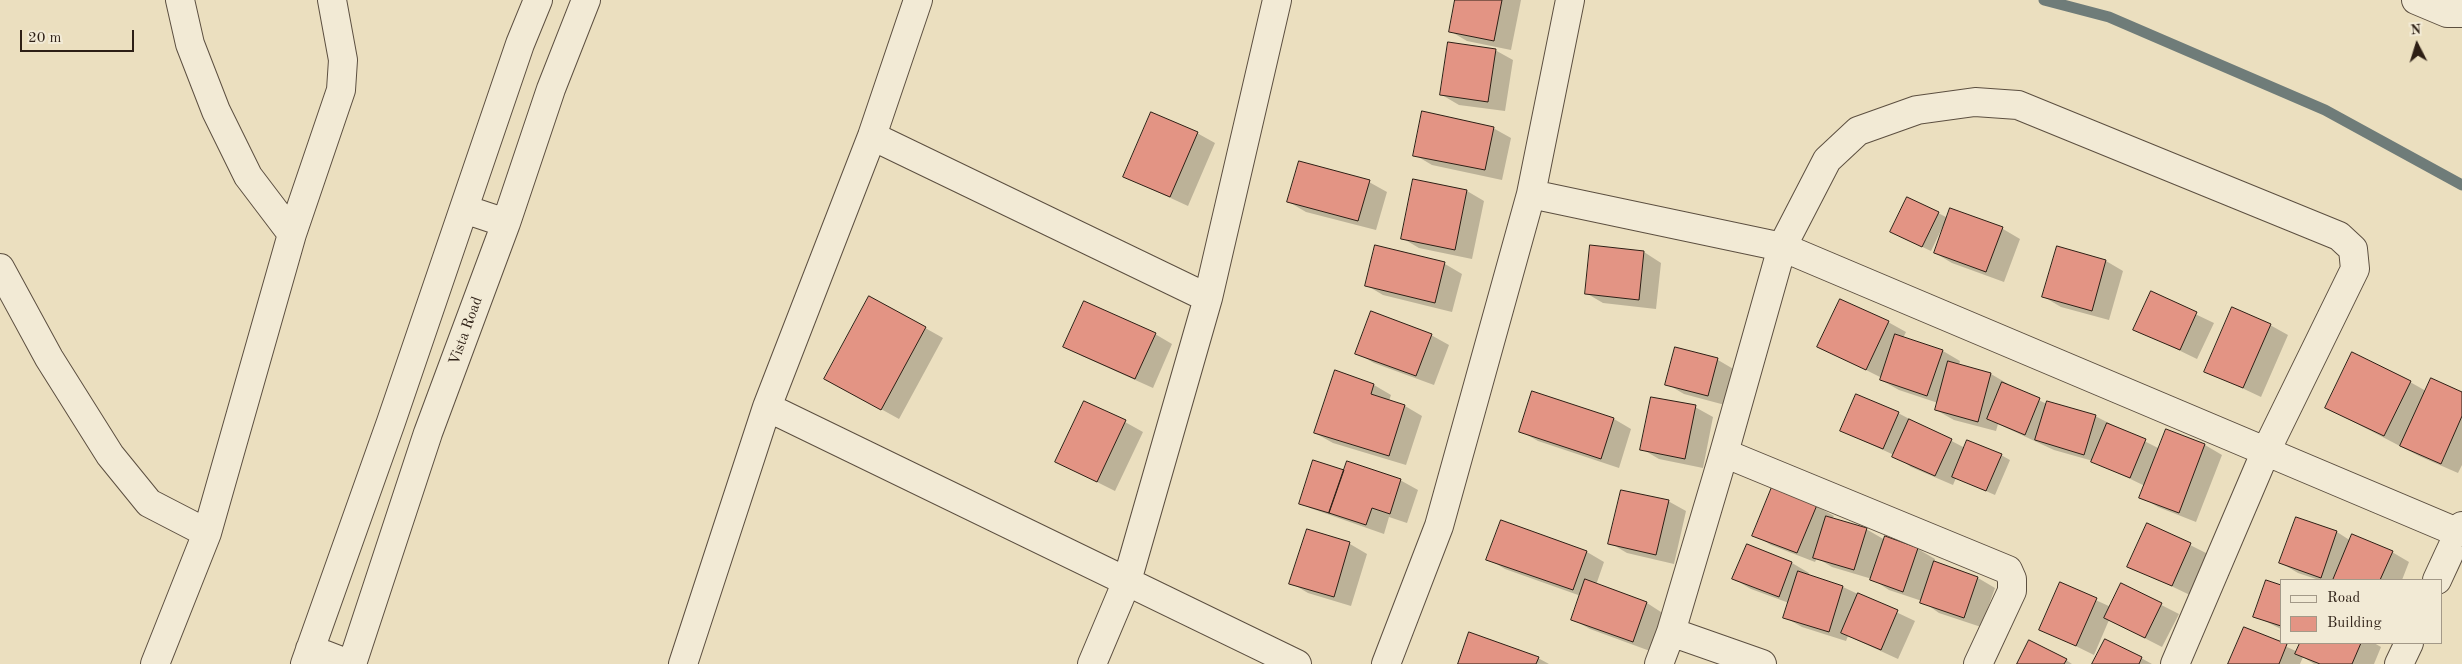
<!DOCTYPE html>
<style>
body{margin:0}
#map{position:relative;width:2462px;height:664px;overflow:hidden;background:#ebdfbf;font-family:"Old Standard TT",serif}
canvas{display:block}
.legend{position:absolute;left:2280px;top:579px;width:162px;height:65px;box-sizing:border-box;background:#f2ead5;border:1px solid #a39988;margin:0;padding:6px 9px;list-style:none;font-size:15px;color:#2d1f15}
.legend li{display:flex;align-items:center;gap:10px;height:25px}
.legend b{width:25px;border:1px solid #a39988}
.north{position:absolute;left:2392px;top:20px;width:50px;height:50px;-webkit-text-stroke:4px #f2ead5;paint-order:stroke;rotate:355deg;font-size:14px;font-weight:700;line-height:20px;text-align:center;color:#2d1f15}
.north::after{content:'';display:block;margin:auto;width:18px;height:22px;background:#2d1f15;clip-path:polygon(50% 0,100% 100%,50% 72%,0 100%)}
.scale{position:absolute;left:20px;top:30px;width:114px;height:22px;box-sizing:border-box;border:2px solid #2d1f15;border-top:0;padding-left:6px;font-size:15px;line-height:18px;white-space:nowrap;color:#2d1f15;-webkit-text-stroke:4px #f2ead5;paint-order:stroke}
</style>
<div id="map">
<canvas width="2462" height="664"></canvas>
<ul class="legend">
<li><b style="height:6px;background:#f2ead5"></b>Road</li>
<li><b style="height:14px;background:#e39484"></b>Building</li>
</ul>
<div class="north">N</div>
<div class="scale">20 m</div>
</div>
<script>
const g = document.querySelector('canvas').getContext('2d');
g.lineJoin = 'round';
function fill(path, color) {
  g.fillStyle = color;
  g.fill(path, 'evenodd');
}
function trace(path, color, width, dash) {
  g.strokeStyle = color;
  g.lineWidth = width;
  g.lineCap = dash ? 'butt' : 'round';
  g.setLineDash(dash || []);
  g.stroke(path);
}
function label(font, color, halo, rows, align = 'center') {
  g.font = font + ' "Old Standard TT",serif';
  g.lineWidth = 4;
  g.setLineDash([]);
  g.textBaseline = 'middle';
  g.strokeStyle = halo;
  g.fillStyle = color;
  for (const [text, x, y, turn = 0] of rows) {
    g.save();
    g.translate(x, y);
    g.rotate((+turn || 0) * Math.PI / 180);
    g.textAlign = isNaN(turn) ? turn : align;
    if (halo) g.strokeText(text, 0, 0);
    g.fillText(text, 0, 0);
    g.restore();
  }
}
const shadow = new Path2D(`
 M1456 0H1521L1511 50 1467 41 1450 31Z
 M1495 50 1513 60 1505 111 1459 105 1442 95Z
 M1493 128 1511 138 1502 180 1432 165 1415 155Z
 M1197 133 1215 143 1188 206 1125 177Z
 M1414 180 1467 191 1484 201 1472 259 1419 248 1402 238Z
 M1369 182 1387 192 1376 230 1306 212 1289 202Z
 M1951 210 2003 229 2020 239 2004 282 1952 263 1935 253 1945 227 1943 226 1931 251 1901 237 1938 213 1948 218Z
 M1644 252 1661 263 1656 309 1603 303 1586 293Z
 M2106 261 2123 271 2109 320 2061 307 2044 297Z
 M1445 264 1462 274 1452 312 1383 295 1366 285Z
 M2151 293 2214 323 2197 359 2135 329Z
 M870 297 943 338 899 419 843 388Z
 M1888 322 1906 332 1903 338 1943 351 1960 361 1959 365 1991 374 2008 384V386L2047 404 2095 416 2160 449 2205 445 2222 455 2196 522 2158 507 2141 497 2145 486 2093 461 2054 450 1998 424 1996 431 1954 420 1936 410 1938 403 1899 390 1881 380 1882 378 1818 346Z
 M2270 325 2288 335 2261 397 2206 371Z
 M1155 334 1172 344 1153 388 1082 356 1065 346Z
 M1431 335 1449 345 1434 385 1374 363 1356 353Z
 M1676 349 1718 360 1735 370 1725 405 1684 394 1667 384Z
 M1336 372 1374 385 1391 395 1389 401 1405 406 1422 416 1406 465 1333 443 1315 433Z
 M2410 382 2426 391 2462 393V465L2458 473 2419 456 2327 408Z
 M1533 393 1614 419 1631 429 1619 468 1538 441 1520 431Z
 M1695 407 1713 417 1703 468 1659 459 1642 449Z
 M1898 413 1965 448 2001 455 2010 460 1995 495 1956 478 1953 485 1911 467 1894 455 1842 431Z
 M1125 422 1143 432 1115 491 1057 462Z
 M1345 471 1400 480 1418 490 1407 523 1389 517 1384 534 1310 508 1301 503Z
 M1668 501 1686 511 1674 564 1627 553 1610 543Z
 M1816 506 1834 516 1832 519 1866 529 1885 540 1918 549 1935 559 1934 563 1978 578 1995 588 1981 627 1939 613 1922 601 1889 590 1872 579 1832 567 1817 558 1815 562 1771 545 1754 535Z
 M2297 518 2337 532 2351 541 2392 552 2409 562 2402 580H2319L2298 573 2281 563Z
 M2148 524 2208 554 2190 595 2129 566Z
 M1307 531 1350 544 1367 554 1351 606 1308 593 1291 583Z
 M1747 545 1792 563 1809 573 1808 576 1843 587 1915 621 1898 659 1848 636 1846 641 1802 627 1784 617 1789 603 1751 589 1734 579Z
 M1587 552 1604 562 1596 585 1647 603 1664 614 1650 651 1590 629 1572 619 1581 596 1505 569 1488 559Z
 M2060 584 2111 607 2122 585 2179 614 2162 647 2109 620 2094 655 2041 629Z
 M2281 586V629L2255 616Z
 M2245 628 2298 652 2301 643H2374L2381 647 2374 664H2314L2303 657 2300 664H2229Z
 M1538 658 1549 664H1459Z
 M2141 658 2152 664H2093Z
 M2066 660 2072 664H2018Z`);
const stream = new Path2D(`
 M2044 0 2109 17 2325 110 2462 185`);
const building = new Path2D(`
 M1455 0H1502L1494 41 1449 32Z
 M1448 42 1496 49 1488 102 1440 95Z
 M1422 111 1494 127 1485 170 1413 156Z
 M1151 112 1198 132 1170 197 1123 177Z
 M1299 161 1370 180 1358 221 1287 202Z
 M1413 179 1467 190 1455 250 1401 239Z
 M1907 197 1939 212 1922 247 1890 232Z
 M1950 208 2003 227 1986 272 1934 253Z
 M1375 245 1445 262 1435 303 1365 286Z
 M1590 245 1644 251 1639 300 1585 294Z
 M2057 246 2106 260 2092 311 2042 297Z
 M2151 291 2197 312 2180 350 2133 330Z
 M869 296 926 327 881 410 824 379Z
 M1840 299 1889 321 1866 370 1817 347Z
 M1084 301 1156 333 1135 379 1063 347Z
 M2232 307 2271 324 2243 388 2204 372Z
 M1371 311 1432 334 1416 376 1355 354Z
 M1895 334 1943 350 1927 396 1880 380Z
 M1675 347 1718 358 1708 396 1665 385Z
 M2352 352 2411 381 2384 436 2325 408Z
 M1948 361 1991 373 1978 422 1935 410Z
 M1335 370 1374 384 1371 394 1405 405 1389 456 1314 433Z
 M2431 378 2462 392V416L2441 464 2400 446Z
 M2002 382 2040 398 2025 435 1987 419Z
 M1532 391 1614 418 1601 459 1519 432Z
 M1856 394 1899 412 1883 449 1840 431Z
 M1651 397 1696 405 1685 459 1640 450Z
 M1084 401 1126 420 1097 482 1055 462Z
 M2047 401 2096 415 2084 455 2035 440Z
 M1909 419 1952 439 1935 476 1892 457Z
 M2107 423 2146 439 2130 478 2091 462Z
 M2166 429 2205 444 2179 513 2139 498Z
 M1967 440 2002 454 1986 491 1952 477Z
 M1313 460 1344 470 1329 513 1299 504Z
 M1347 461 1401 479 1390 514 1372 508 1366 525 1329 513Z
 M1772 487 1817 505 1797 553 1752 536Z
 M1621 490 1669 500 1656 555 1608 544Z
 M1826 516 1867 528 1854 570 1813 558Z
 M2296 517 2337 531 2321 578 2279 563Z
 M1501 520 1587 551 1573 590 1486 560Z
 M2147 523 2191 543 2172 586 2127 567Z
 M1307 529 1350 542 1334 597 1289 584Z
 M2352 534 2393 551 2380 580H2333Z
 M1885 536 1918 548 1903 592 1870 580Z
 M1747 544 1792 562 1779 597 1732 579Z
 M1934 561 1978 577 1964 618 1920 603Z
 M1798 571 1843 586 1829 632 1783 618Z
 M1585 579 1647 602 1633 642 1571 620Z
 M2266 580 2281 585V626L2253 617Z
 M2060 582 2097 598 2076 646 2039 630Z
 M2121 583 2162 603 2145 638 2104 618Z
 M1858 593 1898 610 1881 650 1841 633Z
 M2244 627 2287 644 2279 664H2228Z
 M1469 632 1539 657 1536 664H1458Z
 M2105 639 2142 657 2139 664H2092Z
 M2029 640 2067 659 2064 664H2017Z
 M2300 643H2361L2352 664H2320L2295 654Z`);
const minor = new Path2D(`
 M180 0 190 44 216 111 248 176 292 234
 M2416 0 2447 13H2462
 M872 136 1208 298
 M1531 194 1782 247 2459 533
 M464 209 506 223
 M0 268 49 358 110 455 149 503 207 533
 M767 407 1297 664
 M1724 453 2008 570 2012 579V591L1978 664
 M2437 580 2462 526
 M1671 632 1762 664
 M310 649 349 664
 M155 664 207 533 292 234 341 90 343 60 332 0
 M305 664 391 422 520 44 538 0
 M352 664 428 433 506 223 551 89 586 0
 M683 664 767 407 872 136 918 0
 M1092 664 1127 581 1208 298 1277 0
 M1386 664 1439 526 1531 194 1570 0
 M1659 664 1671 632 1724 453 1782 247 1827 160 1858 131 1917 110 1975 102 2018 105 2339 236 2353 249 2355 269 2265 453 2175 664
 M2399 664 2409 643`);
const streetNames = [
 ["Vista Road",466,331,-70]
];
fill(shadow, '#0003');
trace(stream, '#6f7c79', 11);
fill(building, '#e39484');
trace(building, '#2d1f15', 1);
trace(minor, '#5c4f40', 30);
trace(minor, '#f2ead5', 28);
label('15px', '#2d1f15', '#f2ead5', streetNames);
</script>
